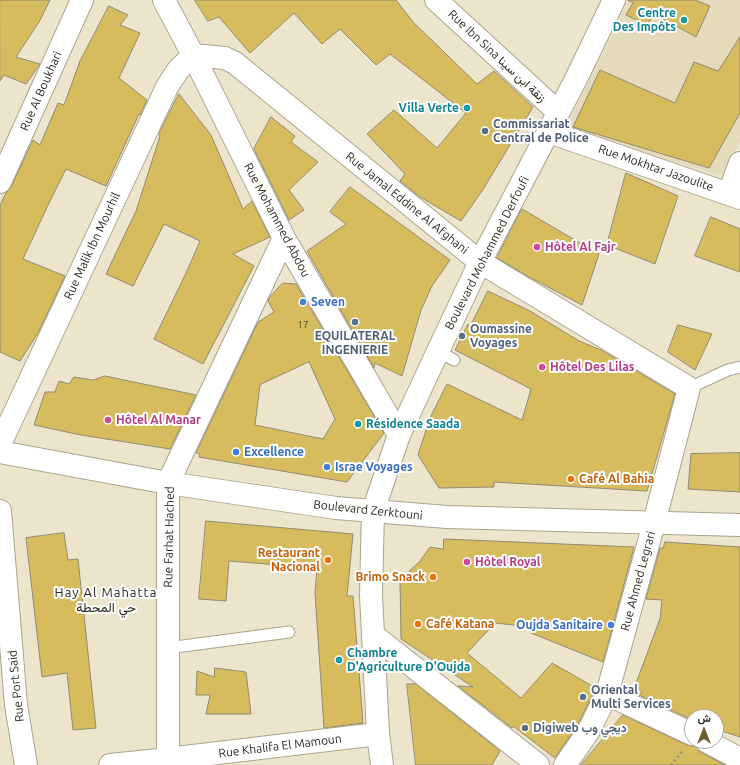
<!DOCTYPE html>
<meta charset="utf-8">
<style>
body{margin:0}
#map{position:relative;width:740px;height:765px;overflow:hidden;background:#ece5cc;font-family:Ubuntu,Vazirmatn,sans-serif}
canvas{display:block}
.north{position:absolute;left:684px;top:709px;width:40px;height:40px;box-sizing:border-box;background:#fff;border:1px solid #aaa9a5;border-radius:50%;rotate:0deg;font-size:11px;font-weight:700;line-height:16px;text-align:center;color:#2a271e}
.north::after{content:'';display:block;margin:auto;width:14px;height:18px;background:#705f2d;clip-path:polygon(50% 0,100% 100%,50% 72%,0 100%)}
</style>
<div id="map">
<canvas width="740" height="765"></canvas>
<div class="north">ش</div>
</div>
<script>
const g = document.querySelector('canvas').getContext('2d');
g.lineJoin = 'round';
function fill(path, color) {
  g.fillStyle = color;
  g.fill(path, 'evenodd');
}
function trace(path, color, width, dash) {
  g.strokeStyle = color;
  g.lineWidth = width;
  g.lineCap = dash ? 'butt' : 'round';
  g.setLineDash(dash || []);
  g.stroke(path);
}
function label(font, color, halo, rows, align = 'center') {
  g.font = font + ' Ubuntu,Vazirmatn,sans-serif';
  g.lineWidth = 4;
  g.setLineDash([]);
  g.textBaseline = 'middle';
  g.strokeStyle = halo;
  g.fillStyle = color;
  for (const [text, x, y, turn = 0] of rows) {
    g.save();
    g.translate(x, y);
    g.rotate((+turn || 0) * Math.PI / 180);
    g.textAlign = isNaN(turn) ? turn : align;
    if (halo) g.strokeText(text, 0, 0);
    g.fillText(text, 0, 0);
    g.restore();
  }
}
const built = new Path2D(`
 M629 0H740V141L726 176 564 132Z`);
const building = new Path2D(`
 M0 0H50L39 22 16 57 40 64 26 84 4 75 0 81Z
 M195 0H396L413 22 477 84 494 71 533 107 482 191 461 221 420 197 400 181 405 174 367 134 394 110 437 148 466 113 390 54 376 65 340 29 322 44 294 13 250 53 219 17 208 21Z
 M628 0H695L710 6 696 37 654 14 647 25 626 15 633 3Z
 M109 6 128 15 120 25 140 33 119 78 147 100 140 115 139 114 106 186 66 169 49 203 23 259 65 276 38 333 20 361 0 352V205L6 193 11 187 33 140 40 145 58 103 64 105 80 61Z
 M740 37V113L709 168 573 127 600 70 675 103 694 62 718 71Z
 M179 94 211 135 243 209 252 201 270 237 233 254 254 266 203 364 154 339 187 271 200 241 164 224 133 286 106 274 136 211 160 136 159 134Z
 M271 117 295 136 291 142 318 162 289 190 304 210 289 220 254 149Z
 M626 173 678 196 655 264 607 245Z
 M350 187 450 260 432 286 421 310 402 376 375 363 374 368 307 251 346 224 330 212Z
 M522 209 599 254 582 305 529 277 497 258Z
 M711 217 740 229V272L695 256Z
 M283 283 296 284 384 433 347 482 199 457 200 454 196 453 258 322 274 312 268 301 269 298ZM309 362 335 419 323 439 255 425 260 385Z
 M488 291 530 311 579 341 601 350 675 394 647 491 494 482V487L439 488 418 455 430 418 447 384 522 420 531 389 455 350 468 324 470 326Z
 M678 325 712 334 695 370 668 352Z
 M105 376 196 395 170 449 81 435 34 425 45 392H55L59 381 69 384 74 377 93 380Z
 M740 453V492L688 489 691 454Z
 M206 521 353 534 347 596H353L363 723 324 728 315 593 317 568 229 561 226 601 199 599Z
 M64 533 68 560 78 559 96 728 73 730 67 673 42 677 26 538Z
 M444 539 634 547 603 662 531 633 532 627 495 623 467 653 521 698 552 663 596 688 577 726 555 758 513 726 512 728 458 686 473 687 401 639 400 580 420 561 430 547 443 549Z
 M665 542 740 547V737L716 729V717H692V720L639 695 642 692 635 686 660 619 662 600 646 599 660 548H663Z
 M215 668 246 672 251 714H206L210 695H196L197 671 214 677Z
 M407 684H416L500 751 492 765H416Z
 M623 715 687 745 695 746 700 752 725 765H581Z`);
const path = new Path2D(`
 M671 765 683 751`);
const service = new Path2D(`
 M438 351 454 360
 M689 388 728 370 740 367
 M168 648 289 632`);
const minor = new Path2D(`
 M164 0 193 55 284 238 399 435
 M436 0 558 112
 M193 55 225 58 235 63 480 262 689 388 654 523 607 694 588 732 565 765
 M549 132 740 198
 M0 182 82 0
 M729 193 740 163
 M0 444 167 87 178 70 193 55
 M0 511 16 705 26 765
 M373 635 538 765
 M607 694 692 734
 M706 741 740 759
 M110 765 168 759 378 734
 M168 765V483L284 238`);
const tertiary = new Path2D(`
 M0 452 168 483 336 508 447 517 740 525
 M382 765 378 734 371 595 373 511 399 435 438 351 480 262 575 81 614 0`);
const markers = [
 [684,20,4,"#0f9aa8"],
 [467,108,4,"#0f9aa8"],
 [485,131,4,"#5c6f8a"],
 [537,247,4,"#d1479c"],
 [303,302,4,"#3f7fe0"],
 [355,322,4,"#5c6f8a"],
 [462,336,4,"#5c6f8a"],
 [542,367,4,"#d1479c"],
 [108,420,4,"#d1479c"],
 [358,424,4,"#0f9aa8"],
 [236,452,4,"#3f7fe0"],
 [327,467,4,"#3f7fe0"],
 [571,479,4,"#e8710a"],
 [328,560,4,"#e8710a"],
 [467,562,4,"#d1479c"],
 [433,577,4,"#e8710a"],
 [418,624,4,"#e8710a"],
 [611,625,4,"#3f7fe0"],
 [339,660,4,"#0f9aa8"],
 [583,697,4,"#5c6f8a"],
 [525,728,4,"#5c6f8a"]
];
const numberNames = [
 ["17",303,325]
];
const cultureNames = [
 ["Centre",676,13],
 ["Des Impôts",676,27],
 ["Villa Verte",459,108],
 ["Résidence Saada",366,424,"left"],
 ["Chambre",347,653,"left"],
 ["D'Agriculture D'Oujda",347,667,"left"]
];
const streetNames = [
 ["Rue Ibn Sina زنقة ابن سينا",497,56,43],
 ["Rue Al Boukhari",41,91,-66],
 ["Rue Mokhtar Jazoulite",656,168,19],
 ["Rue Jamal Eddine Al Afghani",407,203,39],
 ["Rue Mohammed Abdou",277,220,62],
 ["Rue Malik Ibn Mourhil",92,246,-65],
 ["Boulevard Mohammed Derfoufi",487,253,-63],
 ["Boulevard Zerktouni",368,510,6],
 ["Rue Farhat Hached",169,537,-89],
 ["Rue Ahmed Legrari",638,581,-75],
 ["Rue Port Said",16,686,-96],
 ["Rue Khalifa El Mamoun",280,746,-7]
];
const serviceNames = [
 ["Commissariat",493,124],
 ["Central de Police",493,138],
 ["Oumassine",470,329],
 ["Voyages",470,343],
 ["EQUILATERAL",355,336,"center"],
 ["INGENIERIE",355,350,"center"],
 ["Oriental",591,690],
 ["Multi Services",591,704],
 ["Digiweb ديجي وب",533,728]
];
const hotelNames = [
 ["Hôtel Al Fajr",545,247],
 ["Hôtel Des Lilas",550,367],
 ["Hôtel Al Manar",116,420],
 ["Hôtel Royal",475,562]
];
const shopNames = [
 ["Seven",311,302],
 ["Excellence",244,452],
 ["Israe Voyages",335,467],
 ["Oujda Sanitaire",603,625,"right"]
];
const foodNames = [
 ["Café Al Bahia",579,479],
 ["Restaurant",320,553,"right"],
 ["Nacional",320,567,"right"],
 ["Brimo Snack",425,577,"right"],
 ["Café Katana",426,624]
];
const neighbourhoodNames = [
 ["Hay Al Mahatta",106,593],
 ["حي المحطة",106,608]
];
fill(built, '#e5dbbb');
fill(building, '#d7bc5e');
trace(building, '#918a73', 1);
trace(service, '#aba48d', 13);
trace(minor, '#aba48d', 24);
trace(tertiary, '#aba48d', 24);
trace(path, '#95907e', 2.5, [2, 3]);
trace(service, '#fff', 11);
trace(minor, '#fff', 22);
trace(tertiary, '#fff', 22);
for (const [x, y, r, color] of markers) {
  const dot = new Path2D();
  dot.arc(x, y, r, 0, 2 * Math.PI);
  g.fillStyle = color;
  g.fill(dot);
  trace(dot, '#fff', 1.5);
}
label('10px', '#554c2e', null, numberNames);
label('bold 12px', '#0d838f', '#fff', cultureNames, 'right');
label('12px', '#2a271e', '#fff', streetNames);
label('bold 12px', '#4e5e75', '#fff', serviceNames, 'left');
label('bold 12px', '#b23c85', '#fff', hotelNames, 'left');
label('bold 12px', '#366cbe', '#fff', shopNames, 'left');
label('bold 12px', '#c56008', '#fff', foodNames, 'left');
g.letterSpacing = '1px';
label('13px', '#2a271e', '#fff', neighbourhoodNames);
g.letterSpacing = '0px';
</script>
